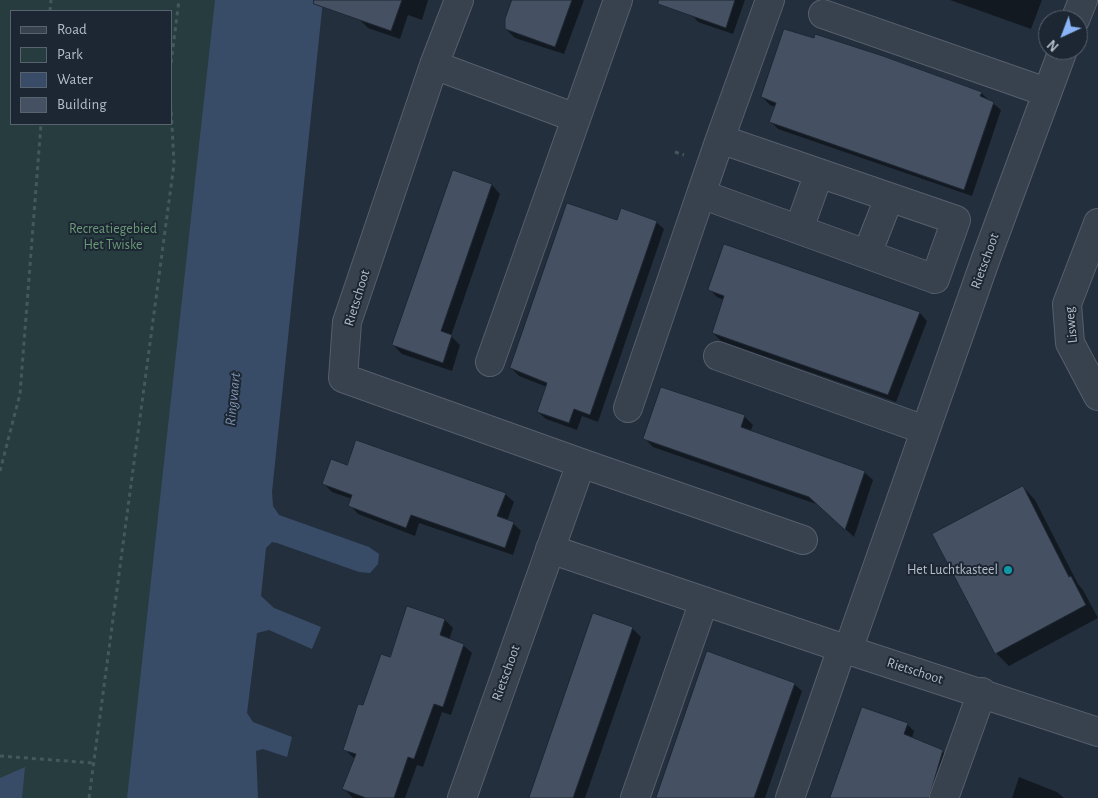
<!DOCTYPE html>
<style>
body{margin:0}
#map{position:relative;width:1098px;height:798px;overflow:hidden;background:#242f3e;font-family:"Alegreya Sans",sans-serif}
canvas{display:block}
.legend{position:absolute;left:10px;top:10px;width:162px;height:115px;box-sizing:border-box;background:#1d2633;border:1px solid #59626f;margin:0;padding:6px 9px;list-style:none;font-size:15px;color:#b4bcc9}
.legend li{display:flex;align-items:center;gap:10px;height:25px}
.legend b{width:25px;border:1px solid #59626f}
.north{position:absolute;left:1038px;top:10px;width:50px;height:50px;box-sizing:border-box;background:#1d2633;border:1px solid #59626f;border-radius:50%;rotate:223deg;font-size:14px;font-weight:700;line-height:20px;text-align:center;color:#b4bcc9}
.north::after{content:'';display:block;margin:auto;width:18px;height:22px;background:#8ab4f8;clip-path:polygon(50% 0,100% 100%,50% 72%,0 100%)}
</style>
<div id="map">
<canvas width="1098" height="798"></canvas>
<ul class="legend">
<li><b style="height:6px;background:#38414e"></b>Road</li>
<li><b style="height:14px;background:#263c3f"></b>Park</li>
<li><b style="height:14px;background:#394c67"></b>Water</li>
<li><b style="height:14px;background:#455162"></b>Building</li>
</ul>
<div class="north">N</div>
</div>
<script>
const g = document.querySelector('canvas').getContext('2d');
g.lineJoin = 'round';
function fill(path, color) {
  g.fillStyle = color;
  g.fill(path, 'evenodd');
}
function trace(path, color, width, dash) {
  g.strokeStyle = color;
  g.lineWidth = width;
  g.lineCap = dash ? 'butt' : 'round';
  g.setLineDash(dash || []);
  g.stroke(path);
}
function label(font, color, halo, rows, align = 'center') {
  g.font = font + ' "Alegreya Sans",sans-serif';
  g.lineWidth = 4;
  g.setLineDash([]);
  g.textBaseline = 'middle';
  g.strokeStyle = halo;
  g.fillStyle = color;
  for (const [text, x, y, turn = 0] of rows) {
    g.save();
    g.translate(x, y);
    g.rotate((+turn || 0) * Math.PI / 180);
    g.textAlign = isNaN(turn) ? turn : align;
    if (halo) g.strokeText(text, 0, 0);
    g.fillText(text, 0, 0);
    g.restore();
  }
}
const green = new Path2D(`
 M0 0H250L162 798H0ZM11 11H171V124H11Z`);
const water = new Path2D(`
 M215 0H323L272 492 273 506 279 515 369 547 379 554 378 564 370 573 359 572 277 543 272 542 266 548 261 596 274 608 321 627 312 649 269 630 257 633 247 713 253 722 292 737 287 757 263 749 256 751 258 798H127Z
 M25 767 22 798H0V778Z`);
const shadow = new Path2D(`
 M365 0H428L422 20 408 15 400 39 368 28 359 19Z
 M513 0H584L564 54 515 38 506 29Z
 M684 0H745L733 34 698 22 691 14Z
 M950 0H1042L1031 29Z
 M981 93 1001 110 972 196 778 129 770 121 775 107 770 105 762 97Z
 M454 171 492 185 500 194 451 336 460 345 452 371 402 354 393 345Z
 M618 222H656L664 229 598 422 582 416 577 430 546 419 538 412 547 387 519 376 511 368Z
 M725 246 920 313 927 321 896 402 721 341 713 333 724 300 717 297 710 290Z
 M744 416 753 425 750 432 864 472 873 480 854 537 819 505 653 447 644 438Z
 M348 466 505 494 514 502 507 521 513 523 521 531 513 555 419 523 415 536 358 514 350 505 352 499 332 492 324 484Z
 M1023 487 1035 500 1078 584 1083 590 1098 618 1009 666 996 653Z
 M445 620 453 628 449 640 463 645 472 653 451 715 442 712 423 767 417 765 405 798H353L344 789 355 759 344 749 364 707 391 659Z
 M632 628 641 637 585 798H530Z
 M794 684 802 691 765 798H657Z
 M907 724 914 731 912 738 942 751 949 758 937 798H831Z
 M1019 777 1057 792 1064 798H1012Z`);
const building = new Path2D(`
 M314 0H402L391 31 314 4Z
 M512 0H572L555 47 505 29V19Z
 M659 0H735L726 28 658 4Z
 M784 29 814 38 815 34 883 56 982 92 980 96 994 102 964 190 769 122 776 103 761 97Z
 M453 170 492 184 441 331 452 335 443 363 392 345Z
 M567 203 617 220 621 208 657 221 590 415 574 409 569 423 537 412 547 383 510 368Z
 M724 244 920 312 888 395 712 333 724 296 708 290Z
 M661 387 745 415 741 427 865 471 845 530 809 497 643 439Z
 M356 440 506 493 497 516 514 522 505 548 411 515 406 528 348 506 352 495 322 484 331 459 347 465Z
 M1023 486 1069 577 1071 576 1086 605 995 654 932 534Z
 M407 606 445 619 440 635 464 644 443 707 434 704 414 759 408 757 394 798H366L342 789 356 754 343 750 358 704 363 705 381 654 390 657Z
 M593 613 633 627 599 724 573 798H529Z
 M707 651 795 683 754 798H656Z
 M862 707 908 723 904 734 943 750 929 798H830Z`);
const path = new Path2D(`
 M50 11 51 0
 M171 63 179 0
 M675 152 684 155
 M0 471 20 394 41 124
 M0 756 93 763
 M89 798 174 164 171 107`);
const minor = new Path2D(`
 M459 0 434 65 347 322 343 378 581 463 462 798
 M823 14 1046 92
 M1075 20 1083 0
 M1063 50 985 261 848 650 1098 732
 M434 65 576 118
 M720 139 956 220 935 279 701 194Z
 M720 139 770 0
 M1098 223 1067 304 1070 343 1098 396
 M799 229 819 173
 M867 254 889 198
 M718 356 925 430
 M490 362 618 0
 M628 408 701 194
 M581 463 803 540
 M550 549 848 650
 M635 798 704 601
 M790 798 842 648
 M944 798 982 692`);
const markers = [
 [1008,570,5,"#0f9aa8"]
];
const parkNames = [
 ["Recreatiegebied",113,229],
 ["Het Twiske",113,245]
];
const streetNames = [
 ["Rietschoot",985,261,-70],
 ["Rietschoot",357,298,-73],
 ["Lisweg",1071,325,-96],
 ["Rietschoot",915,671,18],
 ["Rietschoot",506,673,-70]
];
const poiNames = [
 ["Het Luchtkasteel",998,570]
];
const waterNames = [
 ["Ringvaart",233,399,-84]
];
fill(green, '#263c3f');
fill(water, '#394c67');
fill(shadow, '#0007');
fill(building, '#455162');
trace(building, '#1f2835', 1);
trace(minor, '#565f6c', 30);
trace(path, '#44595c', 3, [4, 4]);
trace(minor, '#38414e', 28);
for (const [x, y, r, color] of markers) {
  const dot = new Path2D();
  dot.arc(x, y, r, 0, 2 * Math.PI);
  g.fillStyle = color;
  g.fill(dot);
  trace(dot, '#1d2633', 2);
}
label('14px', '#6b9a76', '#1d2633', parkNames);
label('14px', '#b4bcc9', '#1d2633', streetNames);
label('14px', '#b4bcc9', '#1d2633', poiNames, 'right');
label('italic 15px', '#7c92b1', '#1d2633', waterNames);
</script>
